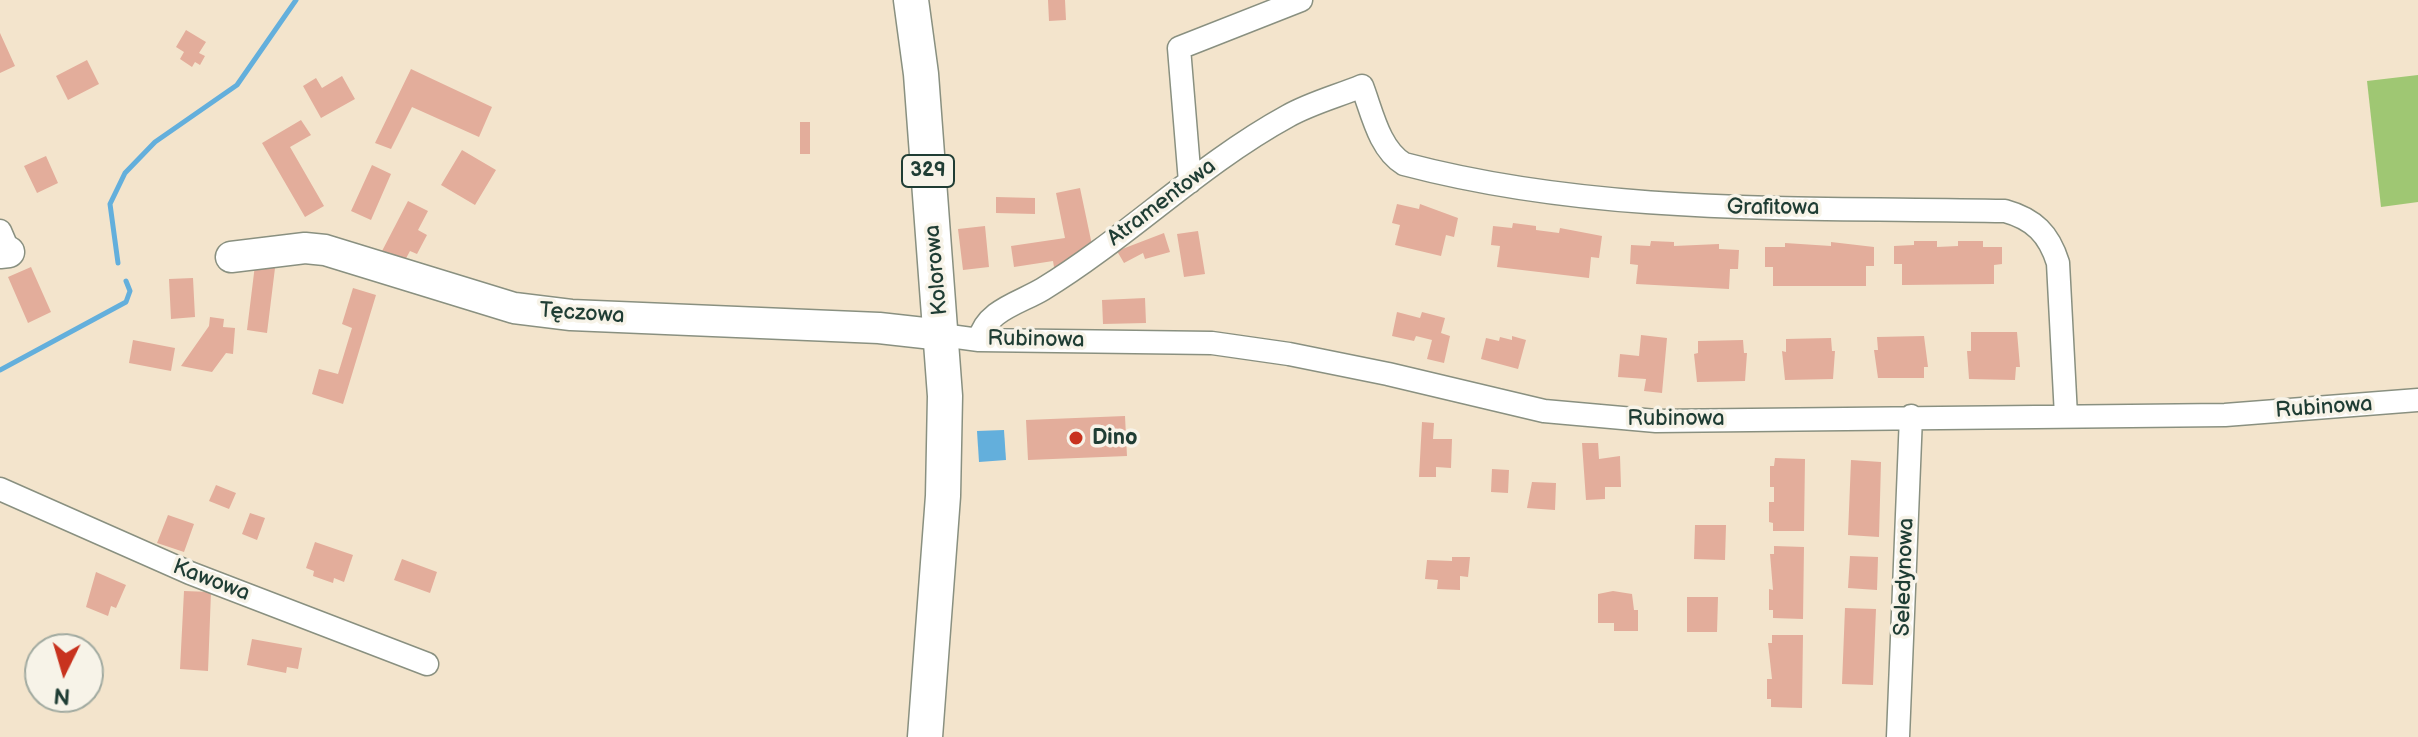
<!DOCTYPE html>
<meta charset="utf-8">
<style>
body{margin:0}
#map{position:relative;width:2418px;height:737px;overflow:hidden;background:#f3e4cc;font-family:"Balsamiq Sans",sans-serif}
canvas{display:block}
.north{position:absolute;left:24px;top:633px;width:80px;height:80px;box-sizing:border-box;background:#f7f3e8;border:2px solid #a1aaa0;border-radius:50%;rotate:185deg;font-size:22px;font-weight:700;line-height:32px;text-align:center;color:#1f3d34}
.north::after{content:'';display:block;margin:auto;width:28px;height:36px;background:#c8321e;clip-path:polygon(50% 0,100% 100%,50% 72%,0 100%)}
</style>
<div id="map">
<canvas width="2418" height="737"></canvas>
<div class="north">N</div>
</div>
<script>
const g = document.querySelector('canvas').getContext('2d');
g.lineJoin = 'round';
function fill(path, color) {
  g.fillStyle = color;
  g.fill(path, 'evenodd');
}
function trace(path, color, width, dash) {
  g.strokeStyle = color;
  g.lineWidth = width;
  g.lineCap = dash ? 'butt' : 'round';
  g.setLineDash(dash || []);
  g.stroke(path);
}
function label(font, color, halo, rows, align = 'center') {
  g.font = font + ' "Balsamiq Sans",sans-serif';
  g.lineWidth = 7;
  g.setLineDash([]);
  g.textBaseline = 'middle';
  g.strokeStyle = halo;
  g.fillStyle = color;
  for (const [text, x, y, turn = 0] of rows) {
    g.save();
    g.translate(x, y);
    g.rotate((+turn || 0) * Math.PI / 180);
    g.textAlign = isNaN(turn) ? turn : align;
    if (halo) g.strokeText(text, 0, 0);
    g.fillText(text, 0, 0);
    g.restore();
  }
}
const green = new Path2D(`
 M2418 75V202L2381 207 2367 81Z`);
const water = new Path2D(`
 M1004 430 1006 460 979 462 977 431Z`);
const stream = new Path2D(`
 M118 263 110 204 125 173 155 142 237 85 296 0
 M0 370 126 302 130 291 126 281`);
const building = new Path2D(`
 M1048 0H1065L1066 20 1049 21Z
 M186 30 206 42 199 53 205 56 200 65 195 62 192 67 180 59 184 52 176 47Z
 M0 33 15 66 0 73Z
 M87 60 99 84 68 100 56 76Z
 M411 69 492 107 479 137 412 107 391 149 375 143Z
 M342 76 355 99 321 118 303 86 316 78 322 88Z
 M301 120 311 135 290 147 324 206 305 217 262 143Z
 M800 122H810V154H800Z
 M462 150 496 170 475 205 441 185Z
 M46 156 58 183 37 193 24 166Z
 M372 165 391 174 371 220 351 211Z
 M1080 188 1092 245 1055 273 1053 261 1014 267 1011 246 1065 238 1056 193Z
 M996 197 1035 198V214L996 213Z
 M408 201 428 211 418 230 427 235 417 254 410 251 403 264 381 253Z
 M1397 204 1419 209 1420 204 1458 218 1454 237 1446 235 1441 256 1395 245 1400 225 1392 223Z
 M1513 223 1536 226V230L1559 233 1560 228 1602 236 1599 258 1591 257 1589 278 1497 267 1500 246 1491 245 1493 226 1512 228Z
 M985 226 989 267 963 270 958 229Z
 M1198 231 1205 274 1184 277 1177 234Z
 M1164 233 1170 252 1145 259 1143 253 1124 263 1117 251Z
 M1651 241 1674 242V246L1719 244V249L1739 250 1738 269H1730L1729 289 1636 284 1638 265 1630 264 1631 245 1650 246Z
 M1914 241H1937V247L1958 246V241H1983V247H2002V264L1994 265V284L1902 285V264H1894V246L1914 245Z
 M1831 242 1874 247V266H1866V286H1773V267H1765V247H1785V243L1831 246Z
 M255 265 275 268 267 333 247 330Z
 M31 267 51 312 28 323 8 277Z
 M193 278 195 317 171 319 169 279Z
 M353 288 376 295 343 404 312 394 319 369 338 374 352 328 342 324Z
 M1145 298 1146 323 1103 324 1102 300Z
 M1397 312 1420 318 1422 312 1445 318 1441 333 1450 336 1444 363 1427 359 1432 340 1416 336 1414 341 1392 336Z
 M210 317 224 319 223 327 235 328 233 354 226 353 212 372 181 366 209 326Z
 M1971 332H2017L2020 367H2016L2015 380 1969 379 1967 351H1971Z
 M1641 335 1667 338 1662 393 1644 391 1646 379 1618 377 1620 354 1639 356Z
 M1512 336 1526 340 1518 369 1481 359 1486 338 1499 341 1500 337 1512 340Z
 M1924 336 1928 367H1924V378H1878L1874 350H1878L1877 337Z
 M1831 338 1832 351H1835L1833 379 1785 380 1782 351 1786 352V339Z
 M133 340 175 348 171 371 129 363Z
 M1743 340 1744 353H1747L1745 381 1697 382 1694 354 1698 353V341Z
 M1125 416 1127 456 1028 460 1026 420Z
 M1422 422 1434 423 1433 439H1452L1451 468 1436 467V477H1419Z
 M1582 443H1598L1599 459 1620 456 1621 487H1605V499L1586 500Z
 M1775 458 1805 459 1804 531H1773V523L1769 522V502H1774V487H1770V466H1774Z
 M1851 460 1881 462 1879 537 1848 535Z
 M1492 469 1509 470 1508 493 1491 492Z
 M1532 482 1556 483 1555 510 1527 508Z
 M216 485 236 493 229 509 209 501Z
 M250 513 265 518 257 540 242 534Z
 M168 515 194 524 184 552 157 543Z
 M1695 525H1726L1725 560 1694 559Z
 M315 542 353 555 344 582 334 578 333 583 313 576 314 571 306 568Z
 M1774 546 1804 547 1803 619 1773 618V610H1769V589L1773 590 1770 554H1774Z
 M1850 556 1878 557 1877 590 1848 588Z
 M1452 557H1470L1468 577 1460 576V590L1437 589 1438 580 1425 579 1427 560 1452 561Z
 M402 559 437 572 430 593 394 580Z
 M96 572 126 585 116 608 111 606 108 616 86 607Z
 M184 591 211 592 208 671 180 669Z
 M1613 591 1632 594 1634 610H1638V631H1614V623H1598V594Z
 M1687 597H1718L1717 632H1687Z
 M1845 608 1876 609 1873 685 1842 684Z
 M1772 635H1803L1802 708 1771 707V699H1767V679H1772L1768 643H1772Z
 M252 639 302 648 298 669 287 667 286 673 247 665Z`);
const street = new Path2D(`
 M1190 182 1179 48 1301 0
 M0 231 9 252
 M942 335 979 340 1212 343 1289 354 1388 374 1544 411 1656 421 2225 415 2418 400
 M979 340C986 310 1020 303 1043 289 1128 237 1200 164 1288 116 1311 103 1338 96 1362 86 1372 112 1379 149 1404 164 1601 216 1804 207 2005 211 2034 219 2049 234 2058 263L2066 416
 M0 489 190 573 427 664
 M1898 737 1911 416`);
const secondary = new Path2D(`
 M0 253 9 252
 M231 257 305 248 325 250 514 308 571 315 879 328 942 335`);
const primary = new Path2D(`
 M911 0 921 74 945 396 943 496 925 737`);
const markers = [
 [1076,438,8,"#c8321e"]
];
const shields = [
 [928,171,52]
];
const shieldNames = [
 ["329",928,171]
];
const streetNames = [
 ["Atramentowa",1162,203,-37],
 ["Grafitowa",1773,208],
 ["Kolorowa",937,270,-95],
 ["Tęczowa",582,314,4],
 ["Rubinowa",1036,340,1],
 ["Rubinowa",2324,408,-4],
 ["Rubinowa",1676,419],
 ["Seledynowa",1905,577,-88],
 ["Kawowa",211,581,21]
];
const poiNames = [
 ["Dino",1092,438]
];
fill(green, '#9fc773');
fill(water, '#63afdc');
trace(stream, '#63afdc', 5);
fill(building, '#e3ad9b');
trace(street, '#899080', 25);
trace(secondary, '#899080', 33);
trace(primary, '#899080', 37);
trace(street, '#fff', 22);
trace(secondary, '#fff', 30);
trace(primary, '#fff', 34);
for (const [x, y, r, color] of markers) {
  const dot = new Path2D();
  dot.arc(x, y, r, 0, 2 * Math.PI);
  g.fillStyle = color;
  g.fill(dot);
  trace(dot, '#f7f3e8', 3);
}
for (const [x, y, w] of shields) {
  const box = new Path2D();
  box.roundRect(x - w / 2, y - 16, w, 32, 6);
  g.fillStyle = '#f7f3e8';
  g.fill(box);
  trace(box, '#1f3d34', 2);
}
label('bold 20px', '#1f3d34', null, shieldNames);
label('22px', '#1f3d34', '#f7f3e8', streetNames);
label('bold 22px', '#1f3d34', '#f7f3e8', poiNames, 'left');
</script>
